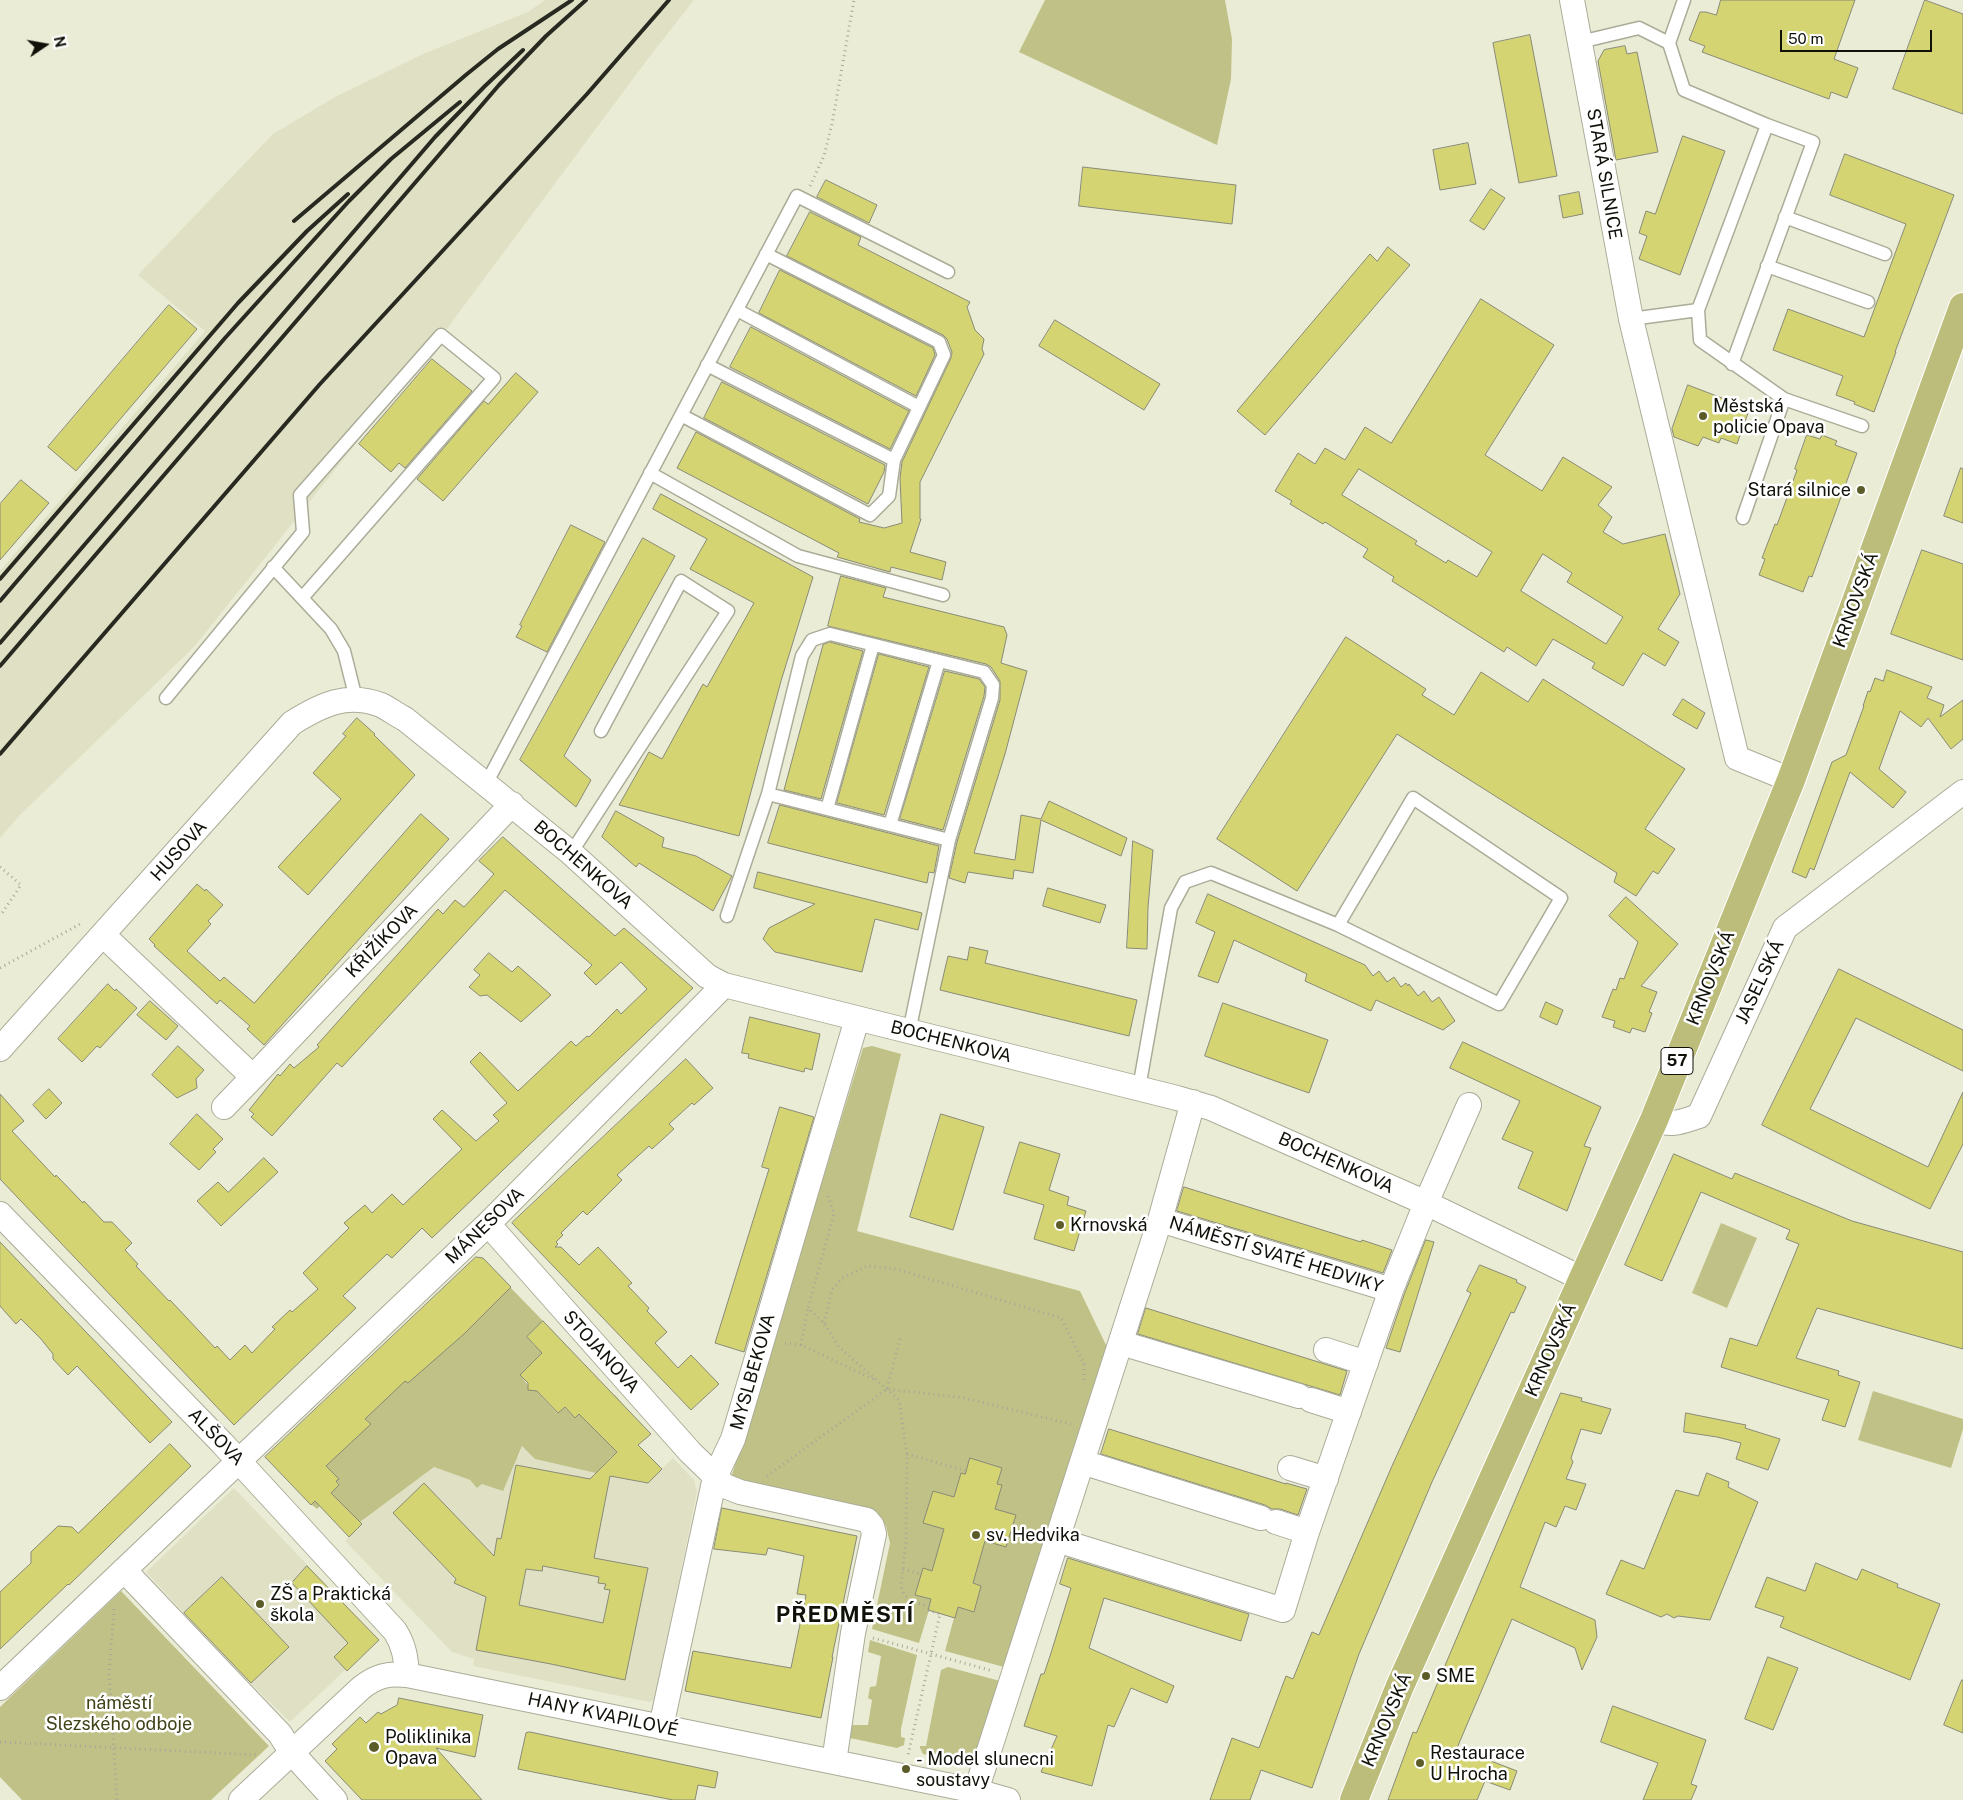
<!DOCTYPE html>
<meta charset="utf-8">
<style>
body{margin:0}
#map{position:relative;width:1963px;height:1800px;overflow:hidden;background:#ebecd6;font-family:"Public Sans",sans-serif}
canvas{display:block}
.north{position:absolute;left:20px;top:20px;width:50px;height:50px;-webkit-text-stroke:4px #fff;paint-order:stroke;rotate:78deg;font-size:14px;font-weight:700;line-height:20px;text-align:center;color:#11110a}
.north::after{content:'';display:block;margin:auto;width:18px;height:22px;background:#11110a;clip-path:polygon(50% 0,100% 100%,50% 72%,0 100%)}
.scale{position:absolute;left:1780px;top:30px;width:152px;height:22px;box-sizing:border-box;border:2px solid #11110a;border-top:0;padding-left:6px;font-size:15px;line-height:18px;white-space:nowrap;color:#11110a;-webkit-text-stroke:4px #fff;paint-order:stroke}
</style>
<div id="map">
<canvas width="1963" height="1800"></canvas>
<div class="north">N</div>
<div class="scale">50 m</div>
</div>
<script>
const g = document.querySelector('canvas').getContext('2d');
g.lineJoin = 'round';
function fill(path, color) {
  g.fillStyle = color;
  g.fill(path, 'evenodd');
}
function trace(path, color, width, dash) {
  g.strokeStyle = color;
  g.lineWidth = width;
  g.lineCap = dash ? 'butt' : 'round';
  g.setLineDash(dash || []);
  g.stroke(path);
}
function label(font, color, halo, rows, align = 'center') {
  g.font = font + ' "Public Sans",sans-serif';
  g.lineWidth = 5;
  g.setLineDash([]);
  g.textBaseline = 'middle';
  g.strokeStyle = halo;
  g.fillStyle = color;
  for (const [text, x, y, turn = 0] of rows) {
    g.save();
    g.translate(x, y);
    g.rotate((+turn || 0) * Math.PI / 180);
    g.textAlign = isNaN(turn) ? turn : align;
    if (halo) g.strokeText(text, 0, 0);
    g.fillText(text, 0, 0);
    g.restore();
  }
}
const built = new Path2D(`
 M545 0H694L647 60 446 330 195 646 21 814 0 838V571L205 331 138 275 273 134 335 97 423 54 528 12Z
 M522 1446 535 1459 647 1483 673 1458 694 1480 697 1492 655 1698 653 1701 649 1702 473 1666 474 1659 452 1652 345 1541 362 1524 360 1522 434 1467 470 1480 477 1488 519 1456Z
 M234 1488 378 1639 290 1722 235 1668 146 1572Z`);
const green = new Path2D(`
 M1045 0H1225L1232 39 1231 79 1217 145 1019 52Z
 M872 1046 901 1054 857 1231 1080 1291 1106 1345V1389L1094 1385 1008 1658 1004 1667 945 1651 954 1618 929 1610 919 1643 872 1629 890 1543 886 1526 876 1514 730 1481 863 1048Z
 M1721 1223 1757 1238 1727 1308 1692 1293Z
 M510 1287 543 1321 527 1337 535 1346 552 1330 558 1337 520 1375 531 1389H535L557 1413 564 1407 575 1417 585 1408 611 1399 615 1395 627 1409 600 1435 620 1455 615 1460 612 1456 596 1473 535 1459 522 1446 503 1491 482 1484 477 1488 470 1480 434 1467 360 1522 338 1500 326 1512 320 1506 317 1509 311 1504 325 1490 329 1494 339 1484 312 1455 370 1424 365 1418 405 1380Z
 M1873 1391 1963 1419V1429L1951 1468 1858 1440Z
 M121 1591 269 1746 211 1800H22L0 1777V1707Z
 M870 1640 917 1655 901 1729V1737L905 1738 904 1745 897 1748 850 1738 852 1725H868L872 1700 868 1698 870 1687 876 1686 881 1656 868 1652Z
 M948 1667 1000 1681 981 1765 923 1754 920 1748V1746H926L941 1670Z`);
const building = new Path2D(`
 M1721 0H1855L1834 59 1858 68 1847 98 1831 92 1829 99 1702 52 1705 46 1689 40 1700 12H1706L1716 15Z
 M1925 0 1963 14V114L1893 89Z
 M1530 35 1557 176 1519 183 1493 43Z
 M1625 46 1627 54 1637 52 1658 152 1616 160 1598 61 1604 50Z
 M1683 136 1725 151 1680 275 1639 259 1647 236 1639 233 1646 211 1655 214Z
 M1468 143 1476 184 1440 190 1433 150Z
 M1845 154 1954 195 1895 352H1896L1874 412 1854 404 1855 402 1836 395 1843 376 1773 350 1788 309 1864 337 1906 224 1830 195Z
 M1083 167 1236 185 1232 224 1079 206Z
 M826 180 877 205 869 223 817 197Z
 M1491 189 1505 198 1484 230 1470 221Z
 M1579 192 1583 214 1563 218 1559 196Z
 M810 212 861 237 858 245 970 302 967 307 975 330 984 339 982 349 984 354 920 482V519H921L910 552 946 562 942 580 891 567 890 572 837 557 839 553 677 468 696 432 860 519 859 522 884 528 902 523 900 478 902 462 951 358 952 352 947 339 943 335 787 256Z
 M1388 247 1410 265 1265 435 1237 411 1370 254 1377 261Z
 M780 270 933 348 935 355 916 396 759 313Z
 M1481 299 1554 345 1485 455 1542 491 1563 457 1612 487 1598 505 1612 517 1603 532 1623 544 1665 534 1680 594 1658 629 1679 642 1665 666 1643 653 1623 686 1592 668 1595 663 1553 639 1536 666 1507 647 1504 652 1392 581 1394 577 1363 557 1368 549 1325 522 1323 524 1290 504 1292 501 1275 491 1298 453 1315 464 1325 448 1345 460 1365 427 1391 443ZM1359 469 1492 552 1477 577 1448 560 1446 563 1415 544 1417 541 1342 495ZM1543 554 1572 573 1567 582 1623 617 1606 644 1521 591Z
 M169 305 197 329 76 471 48 447Z
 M1055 320 1160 384 1144 410 1039 346Z
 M751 327 909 411 890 449 730 367Z
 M432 359 472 391 405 468 399 463 391 472 359 444Z
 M516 373 538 392 443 501 417 479 484 401 488 404Z
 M722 382 885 465 884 472 868 504 704 418Z
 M1688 385 1735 403 1733 407 1748 413 1737 444 1721 438 1719 443 1703 437 1698 446 1674 437 1672 429Z
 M1807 435 1820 439 1822 435 1837 441 1835 445 1857 453 1812 577 1809 576 1803 592 1759 575 1765 559 1762 558 1775 524 1777 525 1797 470 1795 469Z
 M1961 468 1963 469V523L1944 516Z
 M21 480 49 503 0 560V504Z
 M661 494 813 577 781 681 739 836 619 805 649 752 662 759 703 684 707 687 754 603 690 569 707 539 653 509Z
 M571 525 605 542 547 652 516 637 522 626 520 625Z
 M643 538 675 556 564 756 591 780 576 807 520 760Z
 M1922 550 1963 564V660L1891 634Z
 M841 576 886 588 883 597 1004 627 1007 635 1001 663 1027 671 1005 754 974 853 1015 860 1021 815 1041 819 1049 801 1127 838 1121 856 1041 820 1033 873 1014 870 1013 879 968 872 965 883 949 878 957 842 1000 700V681L991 667 986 664 828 626Z
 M1346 637 1426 689 1422 695 1454 715 1481 672 1528 702 1543 679 1685 769 1645 829 1675 849 1658 874 1653 871 1636 896 1614 882 1617 873 1397 734 1297 891 1217 839Z
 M830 642 863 651 821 799 784 790 823 645Z
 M879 654 929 667 884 815 837 803Z
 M1887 670 1932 687 1927 698 1944 705 1940 717 1963 700V739L1951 749 1928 718 1921 727 1900 711 1879 769 1906 792 1893 808 1850 772 1814 870 1810 868 1806 878 1792 872 1832 762 1846 755 1864 706H1863L1868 691 1870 692 1875 678 1883 681Z
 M945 671 979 679 985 687 984 696 943 830 900 819Z
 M1683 699 1705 713 1697 729 1673 715Z
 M357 718 375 734 374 735 415 775 308 895 278 867 341 799 313 773 346 736 343 734Z
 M780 805 939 846 934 873 929 872 927 883 768 843Z
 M616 811 664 838 662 847 696 856 732 876 713 911 639 863 636 867 602 837Z
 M421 814 449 839 264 1045 247 1029 250 1026 220 1000 217 1004 154 946 155 945 149 939 197 884 205 891 206 889 223 905 208 921 211 924 187 951 220 981 224 977 254 1003Z
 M503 837 615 936 624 928 693 988 432 1238 422 1228 392 1258 387 1254 343 1296 356 1308 234 1425 0 1179V1094L24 1121 12 1131 55 1177 56 1175 83 1203 84 1201 104 1222H112L132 1243 125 1250 138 1264 136 1266 169 1301 170 1300 215 1348 217 1346 230 1360 245 1345 252 1353 275 1329 272 1327 290 1310 292 1312 318 1289 303 1273 349 1228 344 1223 365 1205 372 1213 392 1194 403 1205 462 1149 433 1119 442 1110 476 1141 499 1121 493 1115 507 1103 470 1062 480 1052 518 1091 571 1041 576 1046 587 1036 589 1037 617 1009 621 1014 647 989 621 962 596 985 584 973 592 965 505 890 342 1067 337 1063 272 1136 251 1117 254 1114 249 1110 278 1074 280 1076 290 1064 294 1068 319 1047 317 1045 438 909 443 914 455 900 464 907 478 892 494 874 479 861Z
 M1133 841 1153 850 1148 907 1147 949 1127 948Z
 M758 872 922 913 918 930 875 919 862 972 775 952 763 939 769 928 815 904 754 888Z
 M1048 888 1106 905 1100 923 1043 906Z
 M1208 894 1365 965 1373 976 1379 971 1387 982 1394 977 1401 987 1406 983 1408 986 1409 984 1418 996 1424 991 1432 1002 1439 997 1455 1021 1443 1030 1376 1000 1371 1011 1305 981 1307 974 1234 940 1218 983 1198 976 1215 932 1196 923Z
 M1626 897 1678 944 1641 986 1657 992 1649 1012 1652 1013 1645 1032 1632 1028 1630 1033 1613 1027 1615 1021 1602 1017 1613 989 1616 990 1620 978 1624 979 1638 942 1609 916Z
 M970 947 988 951 985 963 1137 1000 1129 1036 940 990 948 956 967 960Z
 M489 953 512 972 518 966 551 995 521 1022 487 995 480 996 469 987 480 975 474 970Z
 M1839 969 1963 1030V1071L1856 1018 1810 1109 1928 1167 1963 1092V1144L1930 1209 1762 1125Z
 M108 984 115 991 116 989 137 1008 100 1048 97 1046 82 1062 58 1039Z
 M150 1001 178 1026 166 1040 137 1015Z
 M1546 1002 1563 1010 1557 1025 1540 1017Z
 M1223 1003 1328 1040 1309 1093 1205 1056Z
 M750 1017 820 1034 812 1070 805 1068 804 1072 748 1058 749 1054 742 1053Z
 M1463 1042 1601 1107 1584 1146 1591 1148 1567 1211 1518 1188 1533 1152 1502 1139 1520 1101 1450 1068Z
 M178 1046 204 1070 196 1079 197 1088 177 1098 152 1075Z
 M686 1059 713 1088 694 1105 692 1103 669 1124 674 1129 652 1149 649 1146 617 1175 622 1180 587 1215 583 1211 561 1233 563 1235 556 1242 558 1244 555 1247H561L579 1265 598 1247 632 1283 628 1286 649 1308 647 1311 667 1332 655 1343 678 1368 691 1355 719 1384 691 1410 512 1223Z
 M49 1089 62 1103 46 1119 33 1105Z
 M780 1107 814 1117 744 1352 715 1343 769 1169 762 1167Z
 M197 1114 223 1139 213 1149 216 1152 199 1170 170 1144Z
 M941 1114 984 1127 953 1230 910 1217Z
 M1020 1142 1060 1154 1049 1190 1069 1197 1067 1205 1086 1211 1074 1251 1034 1239 1044 1205 1004 1193Z
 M1674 1154 1732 1179 1735 1173 1852 1221 1963 1252V1349L1817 1308 1796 1358 1839 1371 1838 1375 1860 1382 1845 1427 1822 1420 1829 1400 1721 1367 1730 1338 1757 1346 1799 1244 1786 1239 1790 1230 1701 1192 1662 1281 1625 1265Z
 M264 1158 278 1172 221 1226 197 1201 218 1182 228 1192Z
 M1184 1187 1361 1242 1362 1240 1392 1250 1383 1273 1177 1211Z
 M1426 1240 1434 1242 1400 1352 1386 1348 1404 1295Z
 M0 1242 172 1422 150 1443 77 1366 68 1375 53 1359V1354L41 1339 21 1319 16 1324 0 1306Z
 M476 1257 483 1258 511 1287 464 1334 408 1383 405 1381 365 1419 371 1424 326 1466 339 1479 336 1481 339 1485 331 1493 362 1524 349 1537 315 1501 311 1505 265 1457Z
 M1480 1265 1517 1280 1516 1282 1526 1287 1514 1313 1511 1312 1432 1482 1359 1654 1312 1788 1261 1770 1250 1800H1210L1232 1738 1259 1748 1286 1676 1293 1679 1312 1632 1319 1635 1392 1466 1471 1293 1467 1291Z
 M1146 1308 1347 1371 1340 1395 1138 1334Z
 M543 1321 651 1434 638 1445 662 1469 648 1483 610 1476 594 1558 648 1568 625 1680 551 1664 476 1650 486 1597 454 1583 456 1579 393 1513 424 1483 494 1556 497 1538 501 1539 516 1465 590 1479 617 1452 579 1414 575 1418 565 1407 558 1413 537 1391 528 1390V1383L520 1375 542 1353 527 1337ZM543 1566 599 1577 598 1583 606 1584 604 1589 610 1590 603 1623 519 1605 526 1569 542 1571Z
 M1561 1393 1582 1398 1581 1401 1611 1409 1601 1434 1581 1429 1571 1458 1573 1462 1566 1479 1586 1484 1576 1510 1565 1506 1556 1527 1545 1522 1520 1587 1595 1620 1597 1637 1582 1670 1575 1648 1512 1619 1457 1748 1517 1771 1510 1790 1485 1781 1477 1800H1388L1413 1732 1416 1733Z
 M1686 1413 1746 1425 1745 1428 1780 1439 1768 1470 1736 1459 1741 1443 1717 1437 1684 1432Z
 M1109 1429 1286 1484V1483L1307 1489 1298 1515 1280 1509H1272L1265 1505 1101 1454Z
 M170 1444 191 1466 69 1585 68 1584 0 1649V1592L31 1563V1552L58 1526 72 1527 78 1533Z
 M970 1458 1002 1468 997 1484 1002 1485 995 1509 1016 1515 1006 1547 985 1541 973 1583 981 1586 974 1612 958 1607 955 1618 928 1610 931 1599 915 1595 923 1568 932 1571 944 1529 923 1523 933 1491 954 1497 961 1473 965 1474Z
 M1707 1473 1729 1482 1728 1487 1758 1502 1710 1620 1678 1616 1674 1618 1667 1614 1661 1617 1606 1594 1621 1560 1644 1569 1676 1490 1698 1496Z
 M722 1508 857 1536 832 1657H833L821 1718 685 1691 693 1651 791 1668 806 1595 797 1594 804 1556 768 1548 766 1555 714 1549Z
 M1068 1558 1249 1614 1241 1641 1104 1598 1089 1648 1174 1686 1167 1703 1131 1688 1114 1727 1108 1725 1092 1786 1041 1772 1057 1736 1024 1726 1041 1674H1044L1051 1653 1071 1588 1060 1584Z
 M1816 1563 1857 1580 1862 1569 1898 1584 1897 1587 1940 1604 1910 1680 1780 1627 1784 1617 1755 1607 1767 1577 1805 1591Z
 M307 1566 379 1640 347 1671 334 1657 348 1643 292 1583Z
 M222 1577 289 1647 251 1683 184 1613Z
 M1768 1657 1798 1668 1773 1730 1745 1719Z
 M1962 1680H1963V1733L1944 1725Z
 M399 1698 483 1715 475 1757 436 1748 482 1800H362L325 1761 337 1749 332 1744 360 1717 366 1723 378 1712 381 1714 397 1705Z
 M1613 1706 1706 1740 1691 1784 1697 1786 1691 1800H1643L1658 1763 1601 1742Z
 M530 1732 718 1772 715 1788 698 1785 695 1800H673L518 1769 526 1733Z`);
const path = new Path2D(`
 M810 186 824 156 832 124 854 0
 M0 867 21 885 0 916
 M0 968 82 923
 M828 1196 834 1214 808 1308 824 1323 839 1347 899 1400 907 1454 906 1542 901 1585C904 1601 916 1603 929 1606L928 1610 940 1614 908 1755
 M824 1323 832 1290 842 1278 867 1266 896 1269 1061 1318 1084 1364V1381
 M785 1343 801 1345 875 1380
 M801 1345 808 1308
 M887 1388 901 1335
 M907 1454 966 1471
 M767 1476 887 1389 964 1398 1071 1424
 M903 1569 921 1574
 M114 1609 109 1673 117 1800
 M873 1638 993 1671
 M0 1742 257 1755`);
const service = new Path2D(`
 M1684 0 1669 43 1684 90 1767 125 1813 142 1732 364
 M1580 42 1639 28 1669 43
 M1767 125 1698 310 1700 340 1784 399 1862 426
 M1785 217 1885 254
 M1767 266 1868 302
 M737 310 919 407
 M1631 319 1698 310
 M707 365 894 460
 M681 415 870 515 889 496 894 460 944 355 939 342 766 254
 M650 473 798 556 943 595
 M1743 518 1784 399
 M273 567 331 629 344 651 356 699
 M166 698 303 532 300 495 441 335 494 378 302 598
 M486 784 797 196 948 272
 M768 794 802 656 812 640 830 634 984 672 993 685 992 698 949 840
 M827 809 873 645
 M890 825 939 661
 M571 853 728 611 681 581 601 731
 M727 916 768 794 949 840 909 1032
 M1139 1088 1171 908 1185 882 1211 873 1338 925 1499 1004 1561 898 1413 798 1338 925`);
const minor = new Path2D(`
 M1572 0 1631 319 1737 758 1791 780
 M103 935 253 1077 512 804
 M0 1049 292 723C321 705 346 692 381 705 389 709 397 715 405 719L571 853 707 976 724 985 1177 1098 1211 1108 1426 1203 1583 1279
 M224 1107 253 1077
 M1654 1120C1673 1126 1680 1122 1699 1116L1785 928 1963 792
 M0 1214 222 1443 395 1631C404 1645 406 1658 407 1675
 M1160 1220 1391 1290
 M488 1224 690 1452 725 1486 740 1492 867 1520 872 1526 874 1534 853 1633 834 1762
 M1121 1343 1299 1396
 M1326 1350 1366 1363
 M1311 1400 1349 1412
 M1082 1462 1261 1518
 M1290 1468 1326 1479
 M1276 1522 1307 1532
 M1057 1540 1283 1610 1307 1532 1391 1290 1426 1203 1469 1105
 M124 1570 280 1734 292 1753 335 1800
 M0 1688 488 1224 724 985
 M661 1727 715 1477 733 1439 857 1019
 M976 1791 1160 1220 1193 1102
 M241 1800 361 1688C376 1676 388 1673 407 1675L976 1791 1008 1800`);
const primary = new Path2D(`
 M1354 1800 1400 1686 1654 1120 1791 780 1963 307`);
const rail = new Path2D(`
 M294 221 467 74 498 49 572 0
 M0 579 238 303 307 231 348 194
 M0 601 225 338 349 201 391 159 460 102
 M0 643 435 137 485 86 523 50
 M0 666 499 85 546 36 586 0
 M0 754 320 384 587 94 669 0`);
const markers = [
 [1703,416,5,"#5c5c29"],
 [1861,490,5,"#5c5c29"],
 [1060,1225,5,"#5c5c29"],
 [976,1535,5,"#5c5c29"],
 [260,1604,5,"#5c5c29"],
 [1426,1676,5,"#5c5c29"],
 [374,1747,6,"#5c5c29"],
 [1420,1763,5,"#5c5c29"],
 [906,1769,5,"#5c5c29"]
];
const shields = [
 [1677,1061,32]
];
const shieldNames = [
 ["57",1677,1061]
];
const streetNames = [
 ["STARÁ SILNICE",1604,174,80],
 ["KRNOVSKÁ",1856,600,-70],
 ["HUSOVA",179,851,-48],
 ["BOCHENKOVA",583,865,41],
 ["KŘIŽÍKOVA",382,941,-46],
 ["KRNOVSKÁ",1711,978,-68],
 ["JASELSKÁ",1760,982,-65],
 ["BOCHENKOVA",951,1042,14],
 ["BOCHENKOVA",1336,1163,24],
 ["MÁNESOVA",485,1226,-44],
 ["NÁMĚSTÍ SVATÉ HEDVIKY",1276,1255,17],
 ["KRNOVSKÁ",1551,1350,-66],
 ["STOJANOVA",601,1352,48],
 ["MYSLBEKOVA",753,1372,-74],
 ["ALŠOVA",216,1437,46],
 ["HANY KVAPILOVÉ",603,1715,12],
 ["KRNOVSKÁ",1387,1720,-67]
];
const poiNames = [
 ["Městská",1713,406],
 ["policie Opava",1713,427],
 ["Stará silnice",1851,490,"right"],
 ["Krnovská",1070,1225],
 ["sv. Hedvika",986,1535],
 ["ZŠ a Praktická",270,1594],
 ["škola",270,1615],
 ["SME",1436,1676],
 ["Poliklinika",385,1737],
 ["Opava",385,1758],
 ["Restaurace",1430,1753],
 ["U Hrocha",1430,1774],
 ["- Model slunecni",916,1759],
 ["soustavy",916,1780]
];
const parkNames = [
 ["náměstí",119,1703],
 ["Slezského odboje",119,1724]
];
const districtNames = [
 ["PŘEDMĚSTÍ",845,1615]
];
fill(built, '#e0e1c4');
fill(green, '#bfc187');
fill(building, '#d4d572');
trace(building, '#898a77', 1);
trace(service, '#abac98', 15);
trace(minor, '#abac98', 26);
trace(primary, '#fff', 30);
trace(path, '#a7a896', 3, [1, 4]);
trace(service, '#fff', 12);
trace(minor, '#fff', 24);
trace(primary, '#bcbc7b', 28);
trace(rail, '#282920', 4);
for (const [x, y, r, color] of markers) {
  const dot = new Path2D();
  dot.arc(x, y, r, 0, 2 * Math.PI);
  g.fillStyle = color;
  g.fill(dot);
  trace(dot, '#fff', 2);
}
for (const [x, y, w] of shields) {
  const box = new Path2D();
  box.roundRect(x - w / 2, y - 13.5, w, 27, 4);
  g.fillStyle = '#fff';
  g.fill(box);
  trace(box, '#11110a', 1);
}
label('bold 16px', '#11110a', null, shieldNames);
label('18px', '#11110a', '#fff', streetNames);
label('18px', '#11110a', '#fff', poiNames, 'left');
label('18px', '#424219', '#fff', parkNames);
g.letterSpacing = '1px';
label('bold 22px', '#11110a', '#fff', districtNames);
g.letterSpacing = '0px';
</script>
